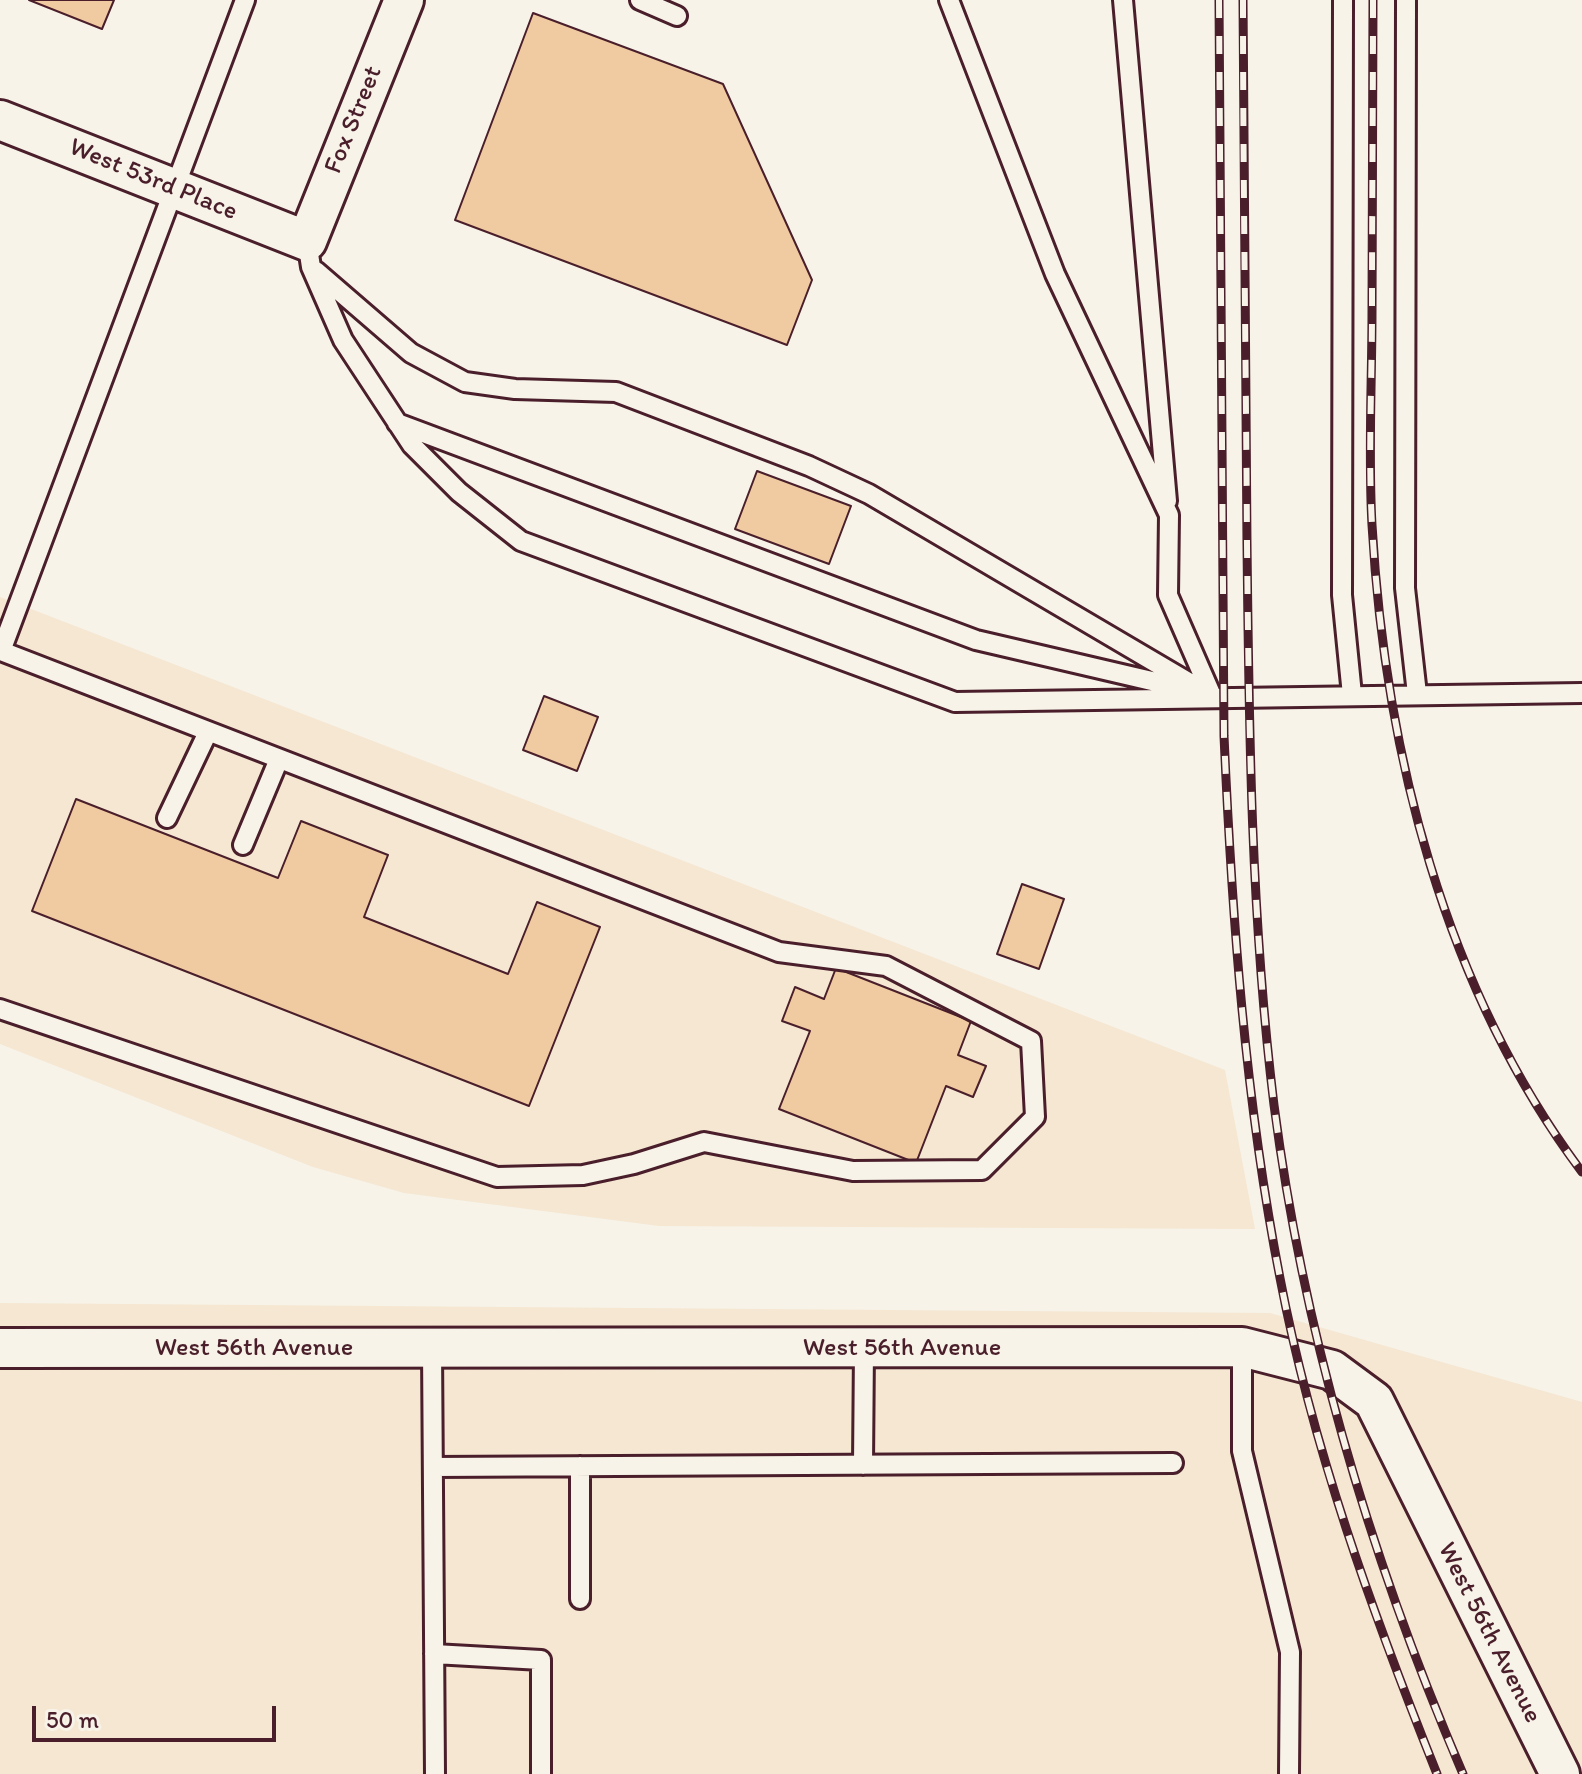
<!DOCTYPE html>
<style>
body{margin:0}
#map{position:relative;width:1582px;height:1774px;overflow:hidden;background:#f7f3e8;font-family:Itim,sans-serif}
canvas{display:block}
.scale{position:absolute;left:32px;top:1706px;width:244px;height:36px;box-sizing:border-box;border:4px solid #4a1f2b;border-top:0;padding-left:10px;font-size:24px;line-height:28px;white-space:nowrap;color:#4a1f2b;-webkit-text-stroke:6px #f7f3e8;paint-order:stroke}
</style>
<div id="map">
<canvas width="1582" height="1774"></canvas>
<div class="scale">50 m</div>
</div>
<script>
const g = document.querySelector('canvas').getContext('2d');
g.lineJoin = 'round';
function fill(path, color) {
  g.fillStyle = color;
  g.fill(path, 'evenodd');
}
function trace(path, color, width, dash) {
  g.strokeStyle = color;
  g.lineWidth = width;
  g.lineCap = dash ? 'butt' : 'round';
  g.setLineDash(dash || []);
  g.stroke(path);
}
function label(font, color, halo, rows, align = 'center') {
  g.font = font + ' Itim,sans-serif';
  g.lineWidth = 7;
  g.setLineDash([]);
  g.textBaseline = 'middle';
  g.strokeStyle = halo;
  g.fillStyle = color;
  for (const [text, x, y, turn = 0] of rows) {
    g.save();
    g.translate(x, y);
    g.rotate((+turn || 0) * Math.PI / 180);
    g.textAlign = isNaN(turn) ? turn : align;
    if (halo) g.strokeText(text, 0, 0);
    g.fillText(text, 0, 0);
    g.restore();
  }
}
const built = new Path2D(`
 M0 597 1225 1070 1255 1229 659 1226 404 1193 313 1167 0 1044Z
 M0 1303 1270 1313 1582 1402V1774H0Z`);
const building = new Path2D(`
 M29 0H114L102 29Z
 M533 13 723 84 812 280 787 345 455 220Z
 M757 471 851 506 829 564 735 529Z
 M544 696 598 717 577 771 523 750Z
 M76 799 278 878 301 821 388 855 364 917 508 974 537 902 600 927 529 1106 32 911Z
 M1022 884 1064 899 1039 969 997 954Z
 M836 968 971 1021 958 1055 986 1066 973 1097 946 1086 916 1163 779 1109 810 1031 782 1021 795 987 824 999Z`);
const lane = new Path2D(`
 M640 0 677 16
 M949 0 1055 274 1169 515 1168 595 1212 696
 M1123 0 1167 501
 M1343 0 1342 595 1352 695
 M1406 0 1405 588 1417 694
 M307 241 311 267 343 340 412 445 459 492 521 541 955 702 1582 693
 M316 271 411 353 465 382 515 389 616 392 809 466 869 494 1212 696
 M397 423 976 640 1186 689
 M167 818 208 732
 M243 845 279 759
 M0 1009 497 1177 583 1175 634 1164 704 1142 853 1171 982 1170 1035 1117 1031 1041 886 966 779 952 1 651 245 0
 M1242 1347V1451L1290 1652 1289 1774
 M432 1348 435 1774
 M863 1465 864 1348
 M580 1466V1599
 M433 1467 1173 1463
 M434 1654 541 1660V1774`);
const street = new Path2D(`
 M0 120 307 241 404 0
 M0 1348 1242 1347 1332 1370 1374 1401 1560 1774`);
const rail = new Path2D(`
 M1219 0 1224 736C1232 917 1245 1099 1280 1278 1312 1447 1373 1614 1437 1774
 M1243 0C1243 181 1246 362 1247 544 1249 731 1251 918 1274 1105 1304 1336 1371 1560 1463 1774
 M1373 0C1373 104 1372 208 1372 311 1372 382 1368 455 1372 525 1385 752 1444 988 1582 1172`);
const streetNames = [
 ["Fox Street",354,120,-68],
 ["West 53rd Place",153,180,22],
 ["West 56th Avenue",254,1348],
 ["West 56th Avenue",902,1348],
 ["West 56th Avenue",1489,1633,63]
];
fill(built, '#f5e7d2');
fill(building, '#f0caa0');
trace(building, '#4a1f2b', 2);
trace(lane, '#4a1f2b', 24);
trace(street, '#4a1f2b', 44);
trace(lane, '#f7f3e8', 18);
trace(street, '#f7f3e8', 38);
trace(rail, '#4a1f2b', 9);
trace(rail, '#f7f3e8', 6, [18]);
label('26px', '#4a1f2b', '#f7f3e8', streetNames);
</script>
